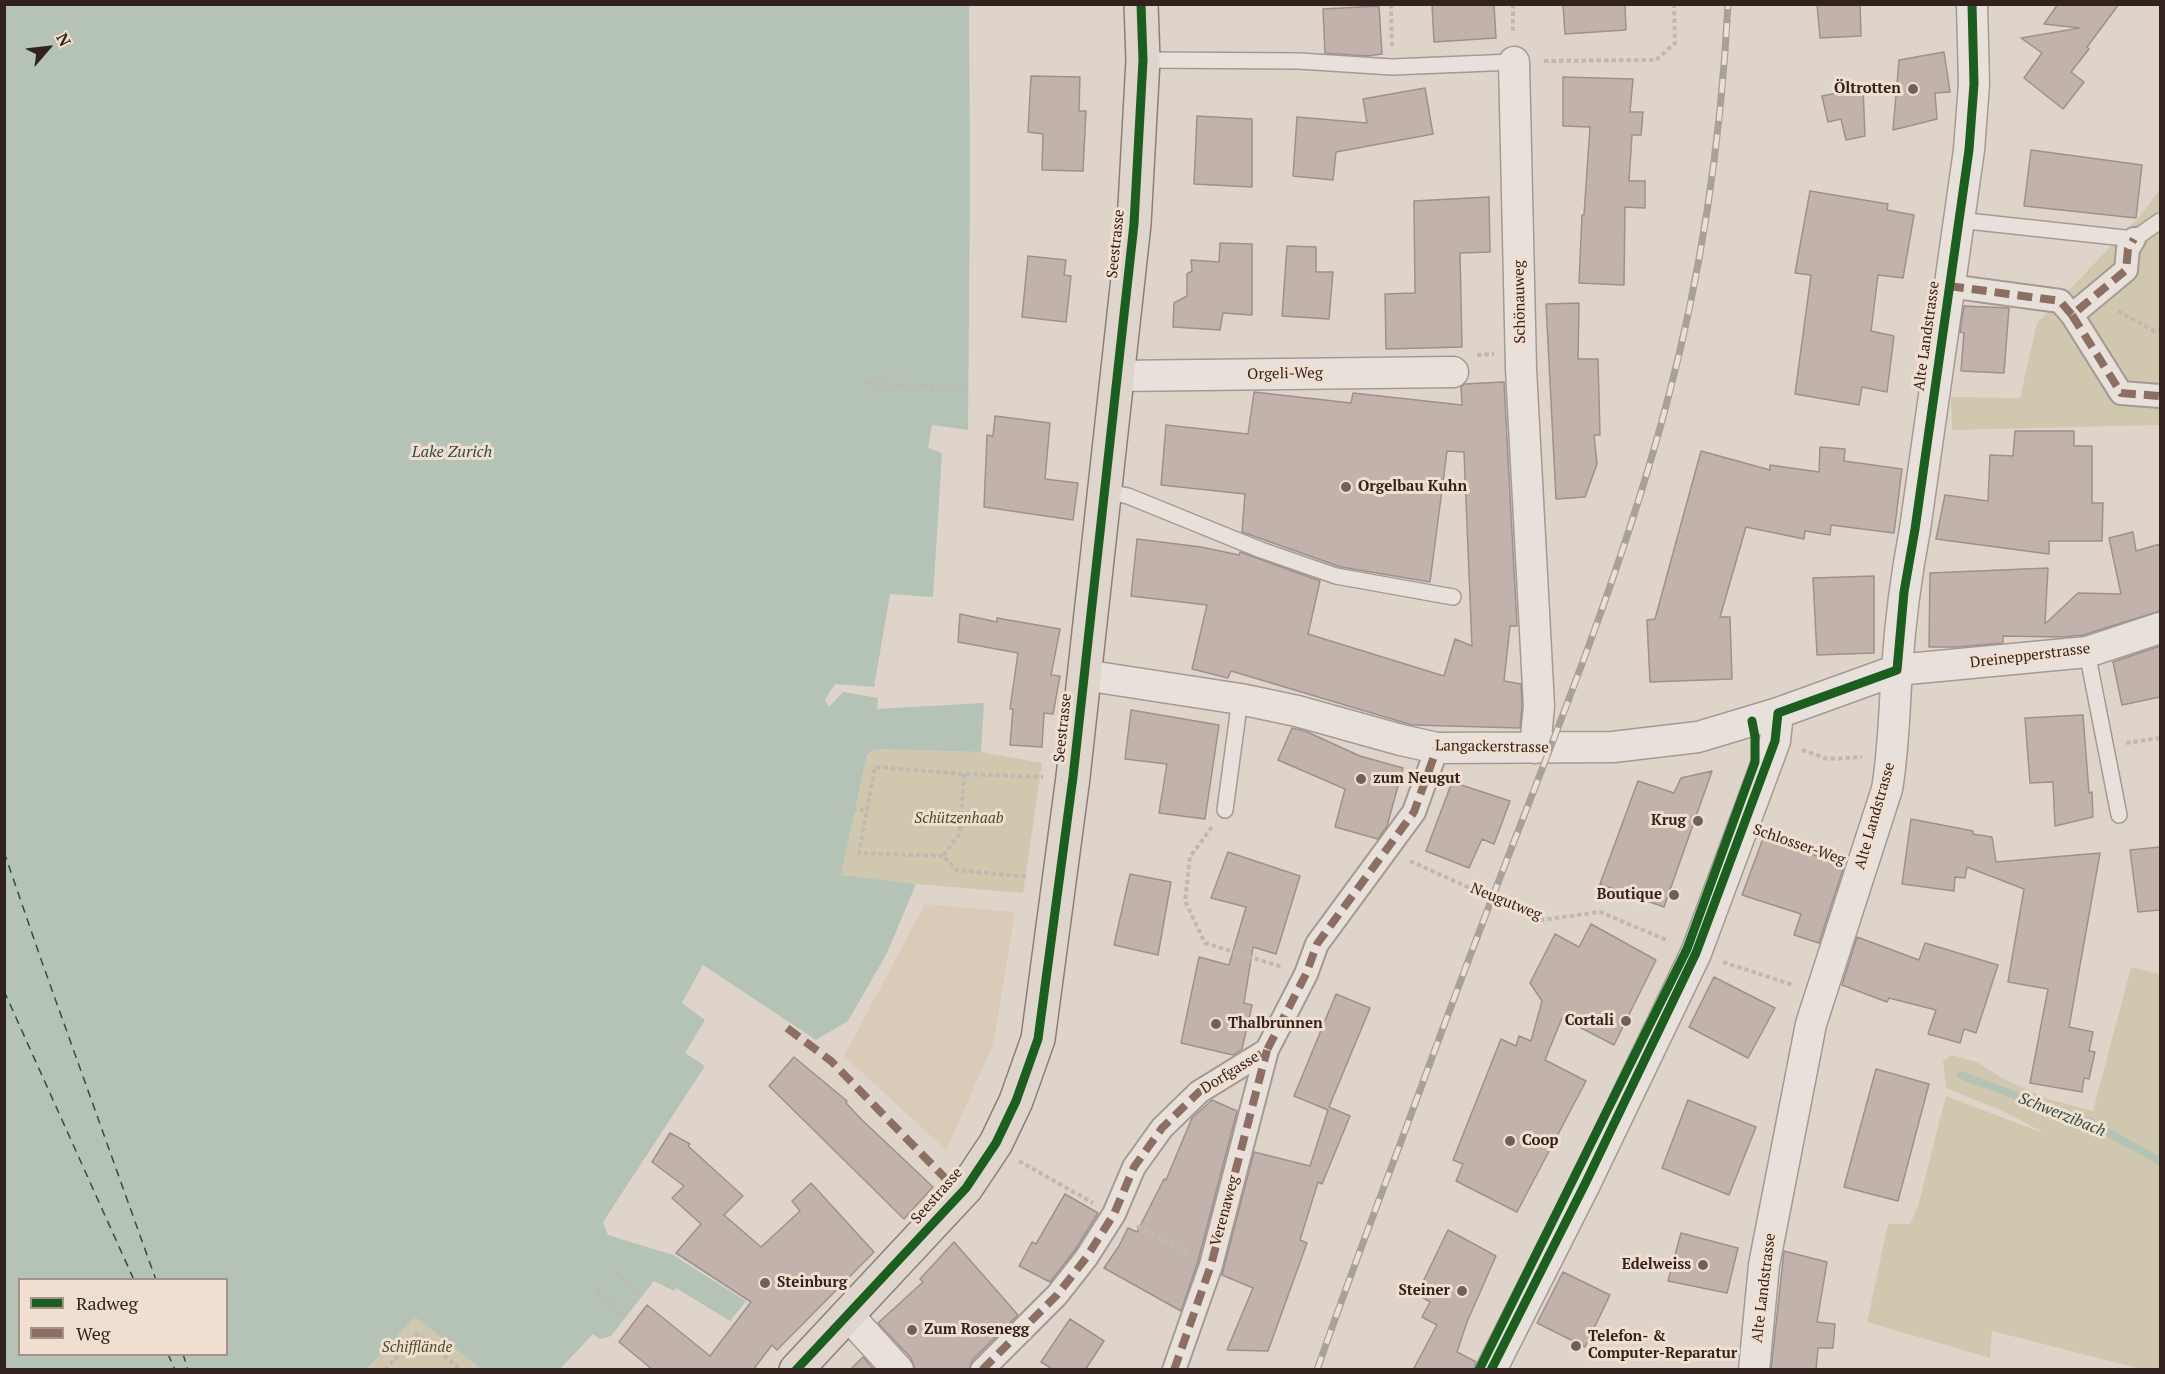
<!DOCTYPE html>
<meta charset="utf-8">
<style>
body{margin:0}
#map{position:relative;width:2165px;height:1374px;overflow:hidden;background:#dfd4ca;font-family:"PT Serif",serif}
canvas{display:block}
.frame{position:absolute;inset:0;border:6px solid #31221d;pointer-events:none}
.legend{position:absolute;left:18px;top:1278px;width:210px;height:78px;box-sizing:border-box;background:#f0dfd0;border:2px solid #a49388;margin:0;padding:8px 10px;list-style:none;font-size:18px;color:#31221d}
.legend li{display:flex;align-items:center;gap:12px;height:30px}
.legend b{width:30px;border:2px solid #a49388}
.north{position:absolute;left:18px;top:18px;width:60px;height:60px;-webkit-text-stroke:4px #f0dfd0;paint-order:stroke;rotate:62deg;font-size:16px;font-weight:700;line-height:24px;text-align:center;color:#31221d}
.north::after{content:'';display:block;margin:auto;width:21px;height:27px;background:#31221d;clip-path:polygon(50% 0,100% 100%,50% 72%,0 100%)}
</style>
<div id="map">
<canvas width="2165" height="1374"></canvas>
<div class="frame"></div>
<ul class="legend">
<li><b style="height:8px;background:#1b5e20"></b>Radweg</li>
<li><b style="height:8px;background:#8d6e63"></b>Weg</li>
</ul>
<div class="north">N</div>
</div>
<script>
const g = document.querySelector('canvas').getContext('2d');
g.lineJoin = 'round';
function fill(path, color) {
  g.fillStyle = color;
  g.fill(path, 'evenodd');
}
function trace(path, color, width, dash) {
  g.strokeStyle = color;
  g.lineWidth = width;
  g.lineCap = dash ? 'butt' : 'round';
  g.setLineDash(dash || []);
  g.stroke(path);
}
function label(font, color, halo, rows, align = 'center') {
  g.font = font + ' "PT Serif",serif';
  g.lineWidth = 6;
  g.setLineDash([]);
  g.textBaseline = 'middle';
  g.strokeStyle = halo;
  g.fillStyle = color;
  for (const [text, x, y, turn = 0] of rows) {
    g.save();
    g.translate(x, y);
    g.rotate((+turn || 0) * Math.PI / 180);
    g.textAlign = isNaN(turn) ? turn : align;
    if (halo) g.strokeText(text, 0, 0);
    g.fillText(text, 0, 0);
    g.restore();
  }
}
const farmland = new Path2D(`
 M925 904 1015 912 993 1045 946 1150 844 1056Z`);
const green = new Path2D(`
 M2160 189V425L1952 430 1951 397 2020 398 2037 323 2140 216Z
 M876 749 981 752 1042 763 1023 893 916 884 841 875 867 756Z
 M2131 967 2160 974V1369H2141L1992 1331 1990 1358 1867 1322 1888 1224H1910L1918 1206 1946 1096 2046 1134 2007 1113 1946 1088 1943 1061 1951 1055 1977 1062 2004 1079 2048 1099 2093 1111Z
 M415 1317 481 1369 367 1370Z`);
const water = new Path2D(`
 M5 4 969 5 970 183 968 430 932 425 928 448 942 453 933 597 890 594 874 687 835 684 825 700 829 707 843 692 878 698 877 709 984 703 981 752 876 749 867 755 841 875 916 884 887 953 848 1021 816 1040 703 965 682 1003 705 1020 685 1053 705 1066 603 1222 608 1235 673 1255 746 1301 730 1321 676 1288 674 1291 654 1281 611 1336 600 1339 593 1334 560 1369H481L415 1317 367 1369H5ZM20 1280H226V1354H20Z`);
const stream = new Path2D(`
 M1960 1075 2089 1122 2160 1161`);
const ferry = new Path2D(`
 M4 852 43 965 156 1280
 M4 991 134 1280
 M168 1354 175 1370
 M183 1354 188 1370`);
const building = new Path2D(`
 M1432 4H1494L1496 38 1434 42Z
 M1563 4H1625L1626 30 1565 34Z
 M1817 4H1860L1861 36 1820 38Z
 M2058 4H2119L2087 47 2089 49 2071 72 2084 82 2063 109 2024 78 2042 53 2021 38 2080 28 2044 24Z
 M1379 6 1382 54 1367 56 1325 53 1323 9Z
 M1944 52 1950 92 1935 93 1937 119 1893 130 1899 60Z
 M1031 76 1080 77 1079 111H1086L1083 171 1042 170 1043 134 1028 132Z
 M1563 77 1633 79 1630 112H1643L1641 135H1632L1629 181H1645V208L1625 207 1624 285 1579 283 1582 215H1584L1590 127 1563 126Z
 M1425 88 1433 134 1336 152 1333 180 1293 176 1297 117 1367 123 1363 99Z
 M1863 88 1865 136 1846 140 1841 119 1828 122 1822 96Z
 M1197 116 1252 119V187L1194 184Z
 M2031 150 2142 165 2136 218 2024 206Z
 M1810 191 1888 204 1887 210 1914 215 1903 278 1878 275 1871 331 1894 336 1887 392 1862 387 1859 405 1795 394 1811 275 1795 273Z
 M1489 197 1490 252 1460 253 1462 347 1386 349 1385 294 1415 293 1414 201Z
 M1220 243 1252 244V315L1223 313 1220 330 1173 327 1174 303 1187 296V274L1192 271 1191 260 1219 262Z
 M1287 246 1316 247V272H1333L1329 319 1282 316Z
 M1028 256 1066 260 1064 275 1071 276 1066 322 1022 317Z
 M1579 303 1578 359H1598L1600 435H1594L1597 464 1585 497 1556 499 1546 304Z
 M1964 306 2009 308 2004 373 1961 371 1964 333 1960 332Z
 M1504 382 1517 626H1510L1504 681 1521 684 1522 706 1520 728 1412 725 1231 671 1228 678 1192 669 1207 605 1131 596 1137 539 1201 547 1239 555 1240 552 1320 581 1308 634 1444 676 1455 639 1472 646 1464 452 1447 451 1430 582 1341 567 1242 532 1245 494 1161 485 1166 425 1248 434 1254 392 1351 403 1353 393 1462 405 1461 387 1464 384Z
 M995 416 1050 423 1045 479 1078 483 1073 520 984 507 987 435 993 436Z
 M2015 431H2074V446H2092V503H2103L2102 541H2049V554L1936 539 1945 495 1988 501 1990 455 2013 456Z
 M1820 447 1845 449 1844 461 1902 469 1894 533 1831 525 1830 535 1805 531 1804 539 1746 527 1720 617H1730L1732 679 1650 682 1647 620 1655 619 1701 451 1770 470V465L1819 472Z
 M2133 532 2136 551 2160 544V611L2083 635 2063 637 2003 636V643L1958 647H1929L1930 573 2048 568 2045 624 2078 593 2121 594 2109 538Z
 M1874 576V653L1817 655 1813 578Z
 M960 614 997 622V618L1060 629 1051 675 1060 676 1053 714 1044 713 1042 747 1010 745 1013 709H1010L1018 653 958 642Z
 M2160 646V697L2122 705 2113 662Z
 M1131 710 1219 725 1205 819 1159 813 1167 764 1125 759Z
 M2083 715 2089 793 2092 792 2093 817 2055 826 2053 782 2030 783 2025 718Z
 M1292 728 1305 731 1360 756 1403 768 1387 826 1378 839 1335 827 1345 789 1278 760Z
 M1712 771 1664 907 1600 884 1638 781 1674 793 1681 778Z
 M1452 782 1510 801 1494 844 1482 839 1469 868 1426 851Z
 M1911 819 1973 831V834L1992 837 1996 862 2100 853 2069 1027 2093 1032 2089 1051 2095 1052 2089 1079 2084 1078 2082 1092 2030 1083 2048 989 2008 982 2024 889 1967 867 1965 878 1955 877 1954 891 1902 884Z
 M1764 836 1844 866 1819 943 1794 935 1801 914 1742 895Z
 M2160 847V910L2138 912 2130 850Z
 M1228 852 1300 876 1276 954 1253 947 1244 1003 1252 1005 1242 1049 1233 1055 1181 1043 1199 957 1229 965 1246 907 1211 898Z
 M1130 874 1171 882 1158 955 1114 945Z
 M1591 924 1656 960 1614 1045 1562 1018 1545 1060 1586 1081 1517 1212 1456 1181 1463 1164 1453 1160 1501 1039 1516 1046 1519 1036 1531 1041 1542 1001 1530 983 1555 934 1579 947Z
 M1857 937 1919 960 1925 943 1998 965 1976 1033 1964 1029 1960 1043 1928 1034 1936 1010 1889 998 1887 1002 1842 985Z
 M1714 977 1775 1008 1748 1058 1689 1027Z
 M1336 994 1370 1008 1329 1107 1350 1116 1322 1184 1318 1182 1300 1240 1307 1243 1268 1351 1227 1350 1253 1288 1222 1275 1254 1152 1310 1166 1328 1110 1294 1096Z
 M794 1057 847 1101 846 1103 861 1119 933 1187 904 1219 769 1086Z
 M1876 1069 1929 1084 1898 1201 1844 1187Z
 M1212 1100 1237 1111 1198 1261 1181 1311 1104 1268 1119 1246 1128 1228 1137 1232 1164 1179 1166 1180 1192 1118Z
 M1688 1100 1756 1127 1729 1195 1662 1168Z
 M670 1133 690 1144 688 1146 743 1196 724 1215 761 1247 800 1211 792 1201 811 1183 874 1252 777 1350 772 1345 753 1370H653L619 1342 647 1305 710 1356 751 1302 676 1253 701 1224 672 1198 684 1186 652 1162Z
 M1065 1194 1098 1213 1075 1250 1050 1282 1019 1266 1032 1242 1036 1244Z
 M1448 1230 1496 1256 1467 1322 1457 1352 1476 1362 1474 1370H1413L1437 1325 1422 1317 1430 1302 1417 1294Z
 M1681 1233 1738 1248 1727 1293 1668 1281Z
 M954 1242 1018 1315 972 1360 969 1370H915L911 1358 878 1323 923 1282 920 1279Z
 M1784 1251 1827 1262 1817 1322 1835 1324 1833 1348H1818L1816 1370H1771Z
 M1563 1272 1610 1295 1585 1347 1537 1323Z
 M1070 1319 1104 1341 1085 1370H1054L1041 1362Z
 M863 1357 874 1370H850Z`);
const path = new Path2D(`
 M1391 4 1392 46
 M1513 4V33
 M1544 61 1656 60 1675 43 1674 4
 M2118 311 2154 331 2160 330
 M1477 355 1494 354
 M862 383 946 387 963 391
 M2126 743 2160 738
 M1802 750 1828 759 1862 757
 M964 774 960 833 943 856 956 870 1028 877
 M845 807 866 811
 M1212 827 1190 857 1185 901 1205 943 1282 967
 M1769 834 1836 858
 M943 856 859 853 875 767 964 774 1043 777
 M1410 861 1541 920 1600 912 1669 941
 M1723 962 1793 985
 M1019 1161 1093 1203
 M1137 1226 1188 1253
 M614 1271 642 1296
 M597 1291 625 1318
 M385 1370 418 1334 461 1370`);
const service = new Path2D(`
 M1143 60 1299 61 1392 67 1514 62
 M1958 220 2134 239 2160 221
 M1104 491 1128 496 1261 550 1336 576 1453 597
 M2087 652 2119 815
 M1225 810 1240 699`);
const pedestrian = new Path2D(`
 M1949 286 2060 301 2072 315 2126 270 2128 249 2134 239
 M2072 315 2121 393 2160 396
 M982 1370 1057 1295 1086 1258 1114 1214 1134 1167 1162 1128 1199 1092 1267 1050 1306 974 1317 944 1414 812 1437 748
 M1174 1370 1211 1265 1267 1050`);
const minor = new Path2D(`
 M1514 62 1521 369 1539 706 1535 748
 M1117 376 1453 372
 M1084 675 1240 699 1297 711 1401 740 1437 748 1613 747 1698 737 1778 713 1897 670 2087 652 2160 628
 M847 1314 898 1370
 M1491 1370 1585 1184 1696 953 1775 741 1778 713
 M1754 1370 1764 1265 1811 1024 1887 789C1894 749 1894 710 1897 670 1900 623 1906 576 1915 529L1969 150 1974 84 1972 4`);
const primary = new Path2D(`
 M796 1370 966 1188 996 1143 1016 1101 1038 1039 1073 777 1134 224 1143 60 1141 4`);
const rail = new Path2D(`
 M1317 1370C1343 1295 1371 1221 1399 1147 1433 1055 1467 962 1503 870 1562 717 1625 562 1667 402 1702 272 1721 139 1728 4`);
const quiet = new Path2D(`
 M1949 286 2060 301 2072 315 2126 270 2128 249 2134 239
 M2072 315 2121 393 2160 396
 M787 1028 831 1061 945 1178
 M982 1370 1057 1295 1086 1258 1114 1214 1134 1167 1162 1128 1199 1092 1267 1050 1306 974 1317 944 1414 812 1437 748
 M1174 1370 1211 1265 1267 1050`);
const cycleway = new Path2D(`
 M796 1370 966 1188 996 1143 1016 1101 1038 1039 1073 777 1134 224 1143 60 1141 4
 M1479 1370 1687 949 1755 762V737L1752 721
 M1491 1370 1585 1184 1696 953 1775 741 1778 713 1897 670 1904 592 1915 529 1969 150 1974 84 1972 4`);
const markers = [
 [1913,89,6,"#6e605a"],
 [1346,487,6,"#6e605a"],
 [1361,779,6,"#6e605a"],
 [1698,821,6,"#6e605a"],
 [1674,895,6,"#6e605a"],
 [1626,1021,6,"#6e605a"],
 [1216,1024,6,"#6e605a"],
 [1510,1141,6,"#6e605a"],
 [1703,1265,6,"#6e605a"],
 [765,1283,6,"#6e605a"],
 [1462,1291,6,"#6e605a"],
 [912,1330,6,"#6e605a"],
 [1576,1346,6,"#6e605a"]
];
const poiNames = [
 ["Öltrotten",1901,89,"right"],
 ["Orgelbau Kuhn",1358,487],
 ["zum Neugut",1373,779],
 ["Krug",1686,821,"right"],
 ["Boutique",1662,895,"right"],
 ["Cortali",1614,1021,"right"],
 ["Thalbrunnen",1228,1024],
 ["Coop",1522,1141],
 ["Edelweiss",1691,1265,"right"],
 ["Steinburg",777,1283],
 ["Steiner",1450,1291,"right"],
 ["Zum Rosenegg",924,1330],
 ["Telefon- &",1588,1337],
 ["Computer-Reparatur",1588,1354]
];
const streetNames = [
 ["Seestrasse",1116,244,-84],
 ["Schönauweg",1520,302,-91],
 ["Alte Landstrasse",1927,336,-82],
 ["Orgeli-Weg",1285,374,-1],
 ["Dreinepperstrasse",2030,656,-7],
 ["Seestrasse",1063,728,-84],
 ["Langackerstrasse",1492,747,1],
 ["Alte Landstrasse",1875,816,-74],
 ["Schlosser-Weg",1799,845,19],
 ["Neugutweg",1506,902,22],
 ["Dorfgasse",1230,1073,-32],
 ["Seestrasse",937,1196,-49],
 ["Verenaweg",1225,1211,-75],
 ["Alte Landstrasse",1764,1288,-83]
];
const parkNames = [
 ["Schützenhaab",959,819],
 ["Schifflände",417,1348]
];
const waterNames = [
 ["Lake Zurich",452,452],
 ["Schwerzibach",2062,1115,22]
];
fill(farmland, '#dacbb9');
fill(green, '#d0c8ae');
fill(water, '#b5c2b6');
trace(stream, '#b5c2b6', 8);
trace(ferry, '#2e4f45', 1.5, [8, 6]);
fill(building, '#c2b2ac');
trace(building, '#9e908a', 1.5);
trace(service, '#a49a94', 18);
trace(pedestrian, '#a49a94', 26);
trace(minor, '#a49a94', 33);
trace(primary, '#89807a', 36);
trace(path, '#c0b8b2', 4, [4.5, 3]);
trace(service, '#e8e1db', 15);
trace(pedestrian, '#e8e1db', 22);
trace(minor, '#e8e1db', 30);
trace(primary, '#dfd5cd', 33);
trace(rail, '#a7a09b', 7);
trace(rail, '#f0dfd0', 4.5, [14]);
trace(quiet, '#8d6e63', 8, [15, 8]);
trace(cycleway, '#1b5e20', 9);
for (const [x, y, r, color] of markers) {
  const dot = new Path2D();
  dot.arc(x, y, r, 0, 2 * Math.PI);
  g.fillStyle = color;
  g.fill(dot);
  trace(dot, '#f0dfd0', 2);
}
label('bold 15px', '#31221d', '#f0dfd0', poiNames, 'left');
label('15px', '#31221d', '#f0dfd0', streetNames);
label('italic 15px', '#4b4b26', '#f0dfd0', parkNames);
label('italic 16px', '#2e4f45', '#f0dfd0', waterNames);
</script>
